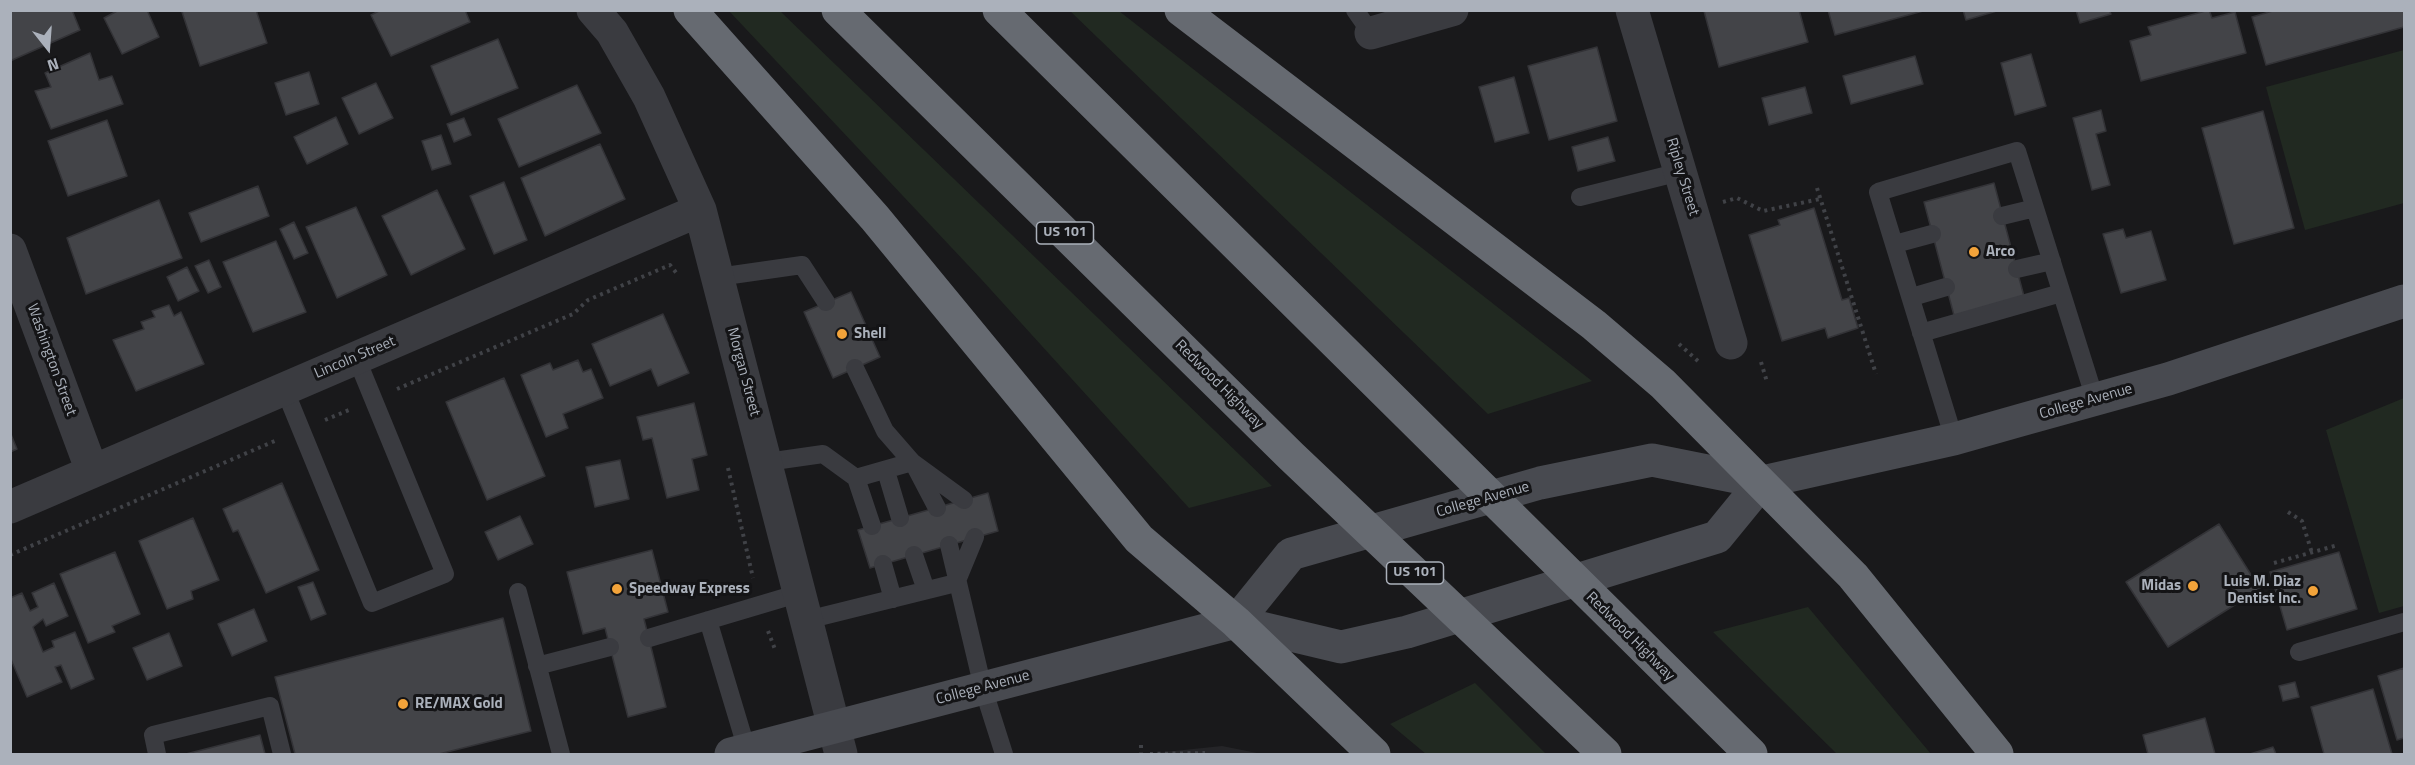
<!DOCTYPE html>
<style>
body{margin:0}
#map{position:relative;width:2415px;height:765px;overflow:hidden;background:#19191b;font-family:"Titillium Web",sans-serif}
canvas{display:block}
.frame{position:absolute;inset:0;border:12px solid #abb1bb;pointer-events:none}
.north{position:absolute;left:18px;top:18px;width:60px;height:60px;-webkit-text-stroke:4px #141416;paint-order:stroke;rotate:163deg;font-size:16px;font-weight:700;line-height:24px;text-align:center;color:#abb1bb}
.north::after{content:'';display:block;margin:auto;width:21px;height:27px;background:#abb1bb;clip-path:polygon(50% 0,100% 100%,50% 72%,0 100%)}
</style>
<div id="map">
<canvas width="2415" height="765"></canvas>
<div class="frame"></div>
<div class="north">N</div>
</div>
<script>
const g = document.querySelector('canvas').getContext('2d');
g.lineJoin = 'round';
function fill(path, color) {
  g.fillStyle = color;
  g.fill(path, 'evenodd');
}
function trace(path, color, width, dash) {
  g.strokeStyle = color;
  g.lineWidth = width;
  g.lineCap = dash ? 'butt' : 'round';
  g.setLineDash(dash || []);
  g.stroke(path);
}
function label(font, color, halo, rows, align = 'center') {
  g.font = font + ' "Titillium Web",sans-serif';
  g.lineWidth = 6;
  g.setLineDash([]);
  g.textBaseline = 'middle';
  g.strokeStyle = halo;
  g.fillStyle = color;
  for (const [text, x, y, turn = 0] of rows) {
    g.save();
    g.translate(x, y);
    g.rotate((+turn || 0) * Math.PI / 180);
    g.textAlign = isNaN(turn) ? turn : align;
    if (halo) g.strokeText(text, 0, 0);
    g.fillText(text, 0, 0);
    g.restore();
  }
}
const built = new Path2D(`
 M1222 746 1262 754H1145Z`);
const green = new Path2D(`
 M729 11H780L1272 486 1189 508 982 280Z
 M1070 11H1119L1592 381 1488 414Z
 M2404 50V203L2305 230 2266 87Z
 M2404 398V606L2379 613 2326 430Z
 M1808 607 1931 754H1837L1713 632Z
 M1475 683 1546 754H1426L1390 724Z`);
const building = new Path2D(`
 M10 10H72L80 30 10 61Z
 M119 10H147L159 37 122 54 104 18Z
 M186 10H256L267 43 200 66 182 12Z
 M381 10H465L470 22 391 56 371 15Z
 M1799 10 1808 42 1719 67 1704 11Z
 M1828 10H1923V11L1835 35Z
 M1963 10H2000L1966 20Z
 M2076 10H2109L2111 14 2080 23Z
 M2209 10 2212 18 2235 12 2246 53 2141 81 2130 41 2151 35 2148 27Z
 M2276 10H2404V27L2266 65 2252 17Z
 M498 39 518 88 451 115 431 66Z
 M1597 47 1617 121 1549 140 1528 66Z
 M90 53 99 80 112 76 123 104 51 129 35 91 51 87 45 73Z
 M2031 54 2046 106 2015 115 2001 63Z
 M1915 56 1923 84 1851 104 1843 76Z
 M309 72 319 104 286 115 275 83Z
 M1514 77 1529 133 1495 142 1479 87Z
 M376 83 393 118 359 134 342 98Z
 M577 85 601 133 519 167 498 119Z
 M1805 87 1812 113 1769 125 1762 98Z
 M2101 110 2106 131 2096 134 2110 185 2092 190 2073 118Z
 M2263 111 2294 228 2234 244 2202 128Z
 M336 117 348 144 307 164 294 137Z
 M464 118 471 135 454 142 447 124Z
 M107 120 127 176 68 196 48 141Z
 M441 135 451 164 432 170 422 141Z
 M1608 137 1615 161 1578 171 1572 147Z
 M600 144 625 199 545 236 521 178Z
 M504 182 527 240 494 254 470 196Z
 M1994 183 2026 304 1956 323 1924 202Z
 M258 186 269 216 201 242 189 213Z
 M437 190 465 249 411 275 382 216Z
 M159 200 182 258 86 294 67 238Z
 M356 207 387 275 337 298 306 227Z
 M1814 208 1842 300 1849 298 1858 328 1828 338 1825 328 1782 341 1749 235 1780 225 1778 220Z
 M294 222 308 253 294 259 280 229Z
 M2123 229 2126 238 2151 231 2166 280 2121 293 2103 234Z
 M276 241 306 312 253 332 223 262Z
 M209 260 221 287 208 293 195 266Z
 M187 267 199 291 178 301 167 277Z
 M851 292 880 357 833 378 804 312Z
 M169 305 174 316 181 312 204 364 136 391 113 340 144 329 141 322 155 317 152 311Z
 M663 314 689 373 658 386 651 369 610 386 592 344Z
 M578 360 583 372 591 369 603 398 563 414 568 428 546 437 521 375 550 363 553 370Z
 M504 378 545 476 487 500 446 402Z
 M694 403 707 455 692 459 699 490 667 498 652 438 643 440 637 417Z
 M10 432 17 449 10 452Z
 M620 460 629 499 595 507 586 467Z
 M282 483 319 570 266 593 238 530 233 532 223 509Z
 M988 493 998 531 870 568 858 530Z
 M520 516 533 544 498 560 485 532Z
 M193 518 219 580 191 591 193 599 167 609 139 541Z
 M2219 524 2260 589 2168 647 2126 582Z
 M652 550 668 612 644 619 666 707 628 717 605 628 583 634 567 572Z
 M115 552 140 614 112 626 115 632 88 643 60 574Z
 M2339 552 2357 609 2287 630 2270 572Z
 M313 582 326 614 311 620 298 587Z
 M54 583 68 616 46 626 43 619 33 627 43 652 54 647 52 641 75 632 94 679 71 689 61 665 55 667 62 682 27 697 10 657V598L22 593 30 611 38 607 32 593Z
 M254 609 267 641 232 656 218 624Z
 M503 618 531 731 439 754H295L275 677Z
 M169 633 182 666 147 680 133 648Z
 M2404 668V738L2397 740 2378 676Z
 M2295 682 2299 697 2283 701 2279 686Z
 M2373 689 2392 754H2324L2311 707Z
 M2205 718 2215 754H2148L2143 735Z
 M260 735 265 754H186Z
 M2273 747 2276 754H2250Z`);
const path = new Path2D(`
 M1817 188 1876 374
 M1723 202 1737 198 1763 211 1820 199
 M1679 344 1699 362
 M1761 362 1767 382
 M397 389 573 314 588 300 670 265 678 275
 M325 420 349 410
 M728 468 753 578
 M2288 512 2302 521 2312 553
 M10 555 277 440
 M2274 563 2338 545
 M768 631 776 652
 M1141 745V754
 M1150 754 1205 753`);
const lane = new Path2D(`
 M1355 10 1371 33
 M1580 197 1680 172
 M2002 216 2035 208
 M1895 244 1932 234
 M2017 269 2052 261
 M718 277 802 265 826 302
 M1912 297 1946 287
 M1921 333 2061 293
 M855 368 885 431 912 462 964 500
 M284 388 372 603 445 574 356 357
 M1954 439 1878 192 2017 151 2095 399
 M767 462 823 454 856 478 912 462
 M915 466 937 508
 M886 471 900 518
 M856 478 872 526
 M949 545 983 688 1004 754
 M914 555 926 590
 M883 564 893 599
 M518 592 561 754
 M708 620 747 750
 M807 620 956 583 975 537
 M649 638 800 593
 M2299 652 2404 622
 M537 666 610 647
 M157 754 153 735 270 706 282 754`);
const street = new Path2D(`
 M593 10 612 32 649 97 700 210 841 754
 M1632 10 1731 343
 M1371 33 1452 10
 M10 250 92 471
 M10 507 700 210`);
const secondary = new Path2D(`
 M1236 622 1291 554 1540 483 1652 460 1762 482 1954 439 2021 420 2168 379 2404 301
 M731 754 1236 622 1341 647 1407 632 1717 537 1762 482`);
const highway = new Path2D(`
 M690 10 875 218 1139 539 1236 622 1374 754
 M838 10 1291 456 1605 754
 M999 10 1751 754
 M1181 10 1594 325 1663 384 1853 576 1997 754`);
const markers = [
 [1974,252,6,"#f2a33a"],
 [842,334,6,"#f2a33a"],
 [2193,586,6,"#f2a33a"],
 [617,589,6,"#f2a33a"],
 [2313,591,6,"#f2a33a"],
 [403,704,6,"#f2a33a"]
];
const shields = [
 [1065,233,57],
 [1415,573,57]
];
const shieldNames = [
 ["US 101",1065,233],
 ["US 101",1415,573]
];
const streetNames = [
 ["Ripley Street",1682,177,73],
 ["Lincoln Street",355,358,-23],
 ["Washington Street",51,360,70],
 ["Morgan Street",743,372,75],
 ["Redwood Highway",1219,385,45],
 ["College Avenue",2086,402,-16],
 ["College Avenue",1483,500,-16],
 ["Redwood Highway",1630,637,45],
 ["College Avenue",983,688,-15]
];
const poiNames = [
 ["Arco",1986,252],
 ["Shell",854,334],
 ["Luis M. Diaz",2301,582,"right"],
 ["Dentist Inc.",2301,599,"right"],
 ["Midas",2181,586,"right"],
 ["Speedway Express",629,589],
 ["RE/MAX Gold",415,704]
];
fill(built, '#252528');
fill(green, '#212921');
fill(building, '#434448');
trace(building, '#333337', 1.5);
trace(path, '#404247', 4, [3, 4.5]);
trace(lane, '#3a3b40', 18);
trace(street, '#3a3b40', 33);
trace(secondary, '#484a50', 33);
trace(highway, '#666a71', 33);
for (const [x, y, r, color] of markers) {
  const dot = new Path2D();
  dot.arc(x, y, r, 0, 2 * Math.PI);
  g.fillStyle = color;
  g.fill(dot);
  trace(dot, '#141416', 2);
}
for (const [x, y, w] of shields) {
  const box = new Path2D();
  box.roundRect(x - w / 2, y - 11, w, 22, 4.5);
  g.fillStyle = '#141416';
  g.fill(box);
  trace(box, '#abb1bb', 1.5);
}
label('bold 14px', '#abb1bb', null, shieldNames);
label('15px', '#abb1bb', '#141416', streetNames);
label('bold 15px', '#abb1bb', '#141416', poiNames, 'left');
</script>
